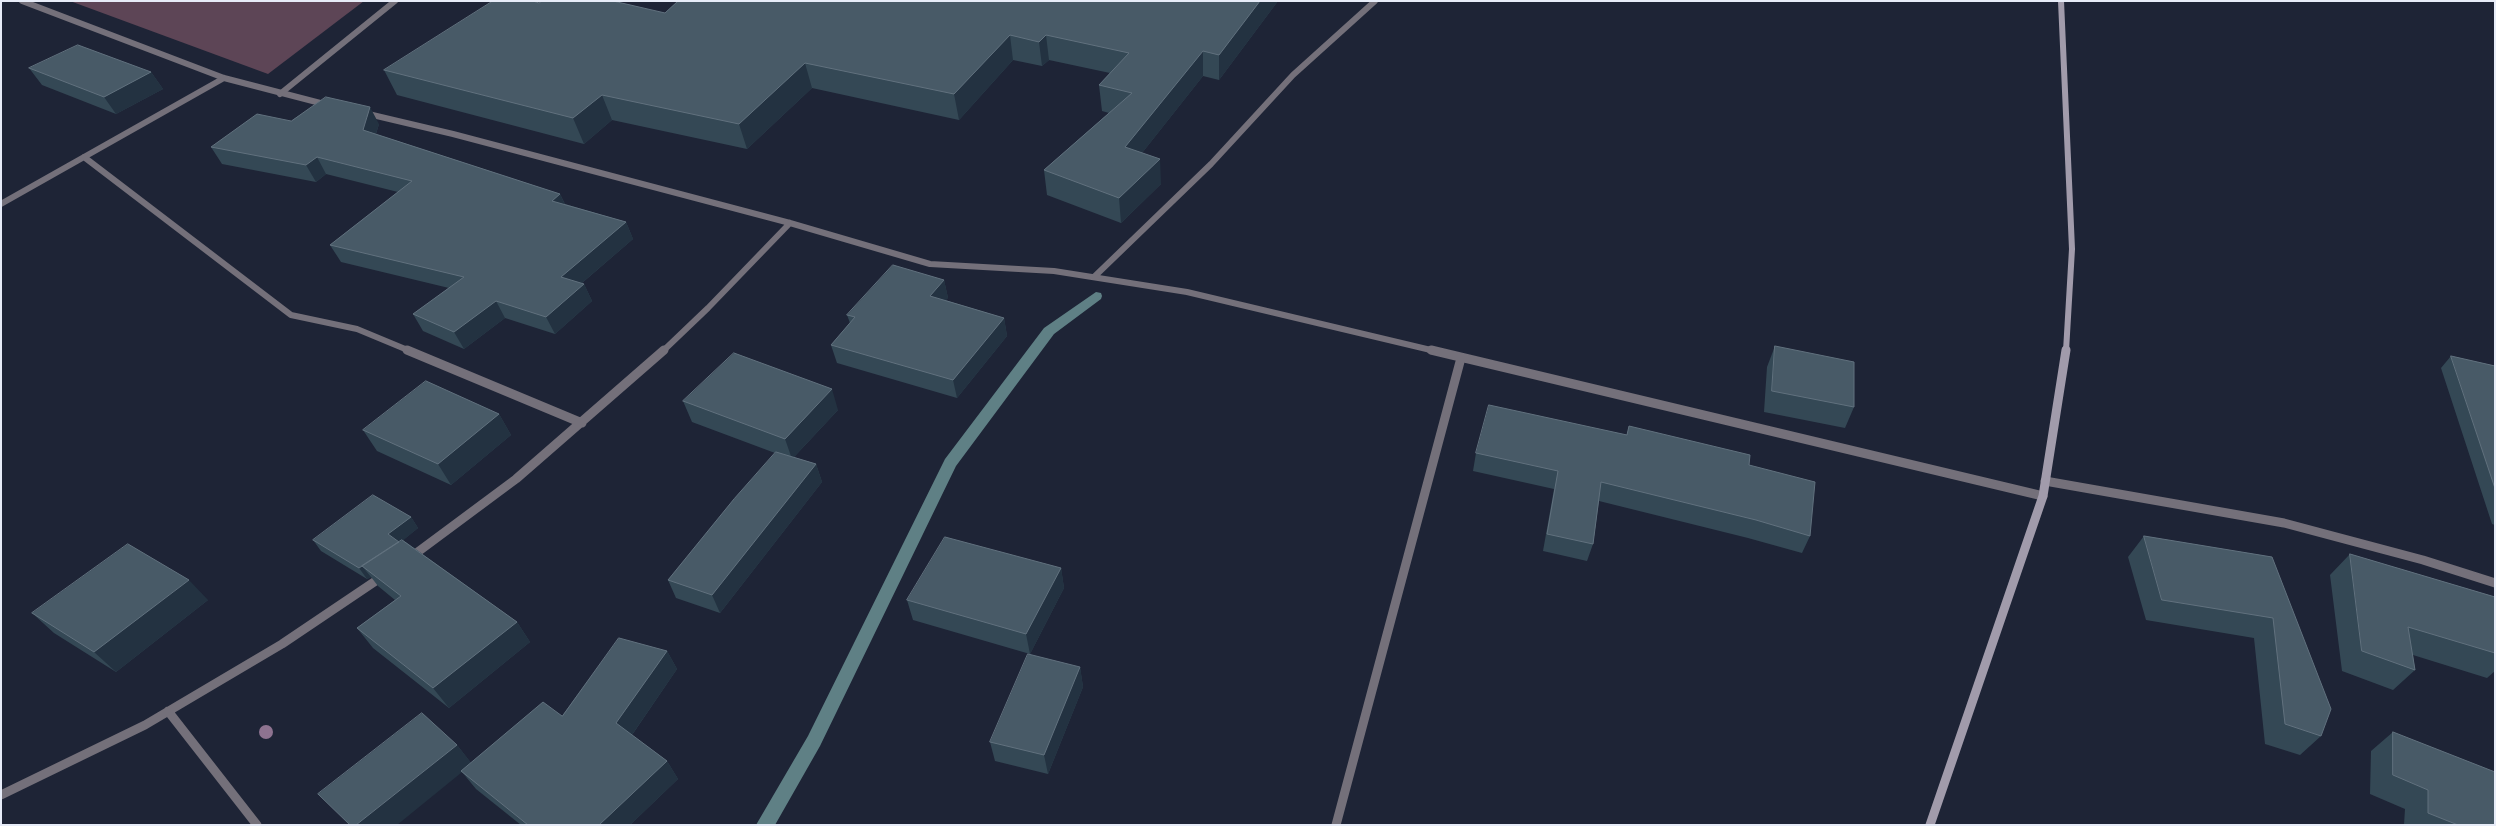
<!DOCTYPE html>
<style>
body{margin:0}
#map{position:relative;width:2496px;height:826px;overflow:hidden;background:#1e2436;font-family:Figtree,sans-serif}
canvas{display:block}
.frame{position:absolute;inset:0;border:2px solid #e7ecf8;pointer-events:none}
</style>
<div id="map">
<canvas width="2496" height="826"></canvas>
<div class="frame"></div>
</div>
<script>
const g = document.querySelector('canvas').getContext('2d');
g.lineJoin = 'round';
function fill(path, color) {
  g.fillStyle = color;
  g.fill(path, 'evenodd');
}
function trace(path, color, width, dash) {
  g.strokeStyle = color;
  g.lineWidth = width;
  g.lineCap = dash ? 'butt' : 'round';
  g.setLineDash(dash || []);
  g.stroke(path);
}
const green = new Path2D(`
 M70 1H364L268 74Z`);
const stream = new Path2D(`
 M1096 292 1101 293 1102 296 1101 299 1054 334 956 466 820 746 775 825H756L808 736 945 459 1044 328Z`);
const lane = new Path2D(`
 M280 94 395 1`);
const streetFar1 = new Path2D(`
 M22 1 224 78 328 105
 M364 113 453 134 790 223 930 264 1054 271 1187 292 1435 351
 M84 157 291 315 357 329 410 351
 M1 204 224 78
 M1094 277 1211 164 1293 75 1375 1
 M663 351 708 308 790 223`);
const street = new Path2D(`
 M407 350 582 423
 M1431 350 2043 496
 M2045 481 2284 523 2423 560 2495 583
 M411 557 516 479 664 350
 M168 711 257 825
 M1 795 145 725 282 644 383 576
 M1336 825 1461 358`);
const secondaryFar1 = new Path2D(`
 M2061 1 2072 249 2066 351`);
const secondary = new Path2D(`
 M1930 825 2043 496 2066 350`);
const trees = [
 [266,732]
];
const wall = new Path2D(`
 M678 1H1278L1219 80 1203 76 1142 153 1161 184 1121 223 1047 195 1044 170 1109 113 1102 111 1099 85 1110 73 1049 60 1042 66 1013 60 959 120 812 88 747 149 612 120 584 144 397 95 384 70 539 3 665 13Z
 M29 68 151 72 163 89 116 114 42 85Z
 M379 124 376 134 560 194 565 204 626 222 633 239 582 283 584 284 592 301 555 334 505 318 464 349 423 331 413 314 449 288 341 262 330 245 398 192 326 174 316 182 222 164 211 147Z
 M944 280 948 298 945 300 1004 318 1007 336 957 398 837 363 831 345 850 323 847 315Z
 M1775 346 1854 407 1845 428 1764 412 1767 367Z
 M2451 356 2495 366V525L2492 524 2441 368Z
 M683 401 838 410 794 457 816 464 822 482 720 613 676 598 668 580 775 453 692 422Z
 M499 414 511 435 451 485 377 451 363 430Z
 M1629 426 1749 465 1810 536 1802 553 1748 538 1599 501 1593 544 1587 561 1543 551 1554 489 1473 471 1476 453 1627 435Z
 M411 517 418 528 403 540 517 622 530 642 449 708 373 648 357 628 395 600 378 586 371 577 367 579 321 551 313 540Z
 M2144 536 2272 557 2321 736 2300 755 2265 744 2254 638 2146 620 2128 557Z
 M2350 554 2495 597V671L2487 678 2413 655 2415 670 2393 690 2342 671 2330 575Z
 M1061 568 1064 588 1030 654 913 620 907 600Z
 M208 600 116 672 54 633 32 613Z
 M667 651 677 669 632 735 667 761 678 779 630 825H521L476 789 462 772 457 745 471 763 562 716Z
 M1080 667 1083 687 1048 774 995 761 990 742Z
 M2393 732 2495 825H2404L2405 809 2370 794 2371 751Z`);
const shadedWall = new Path2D(`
 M1260 1H1278L1219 80V55Z
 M1010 35 1013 60 959 120 954 94Z
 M1046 35 1049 60 1042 66 1039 42Z
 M1203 51V76L1127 172 1125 147Z
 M805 63 812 88 747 149 739 124Z
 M151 72 163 89 116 114 104 97Z
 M602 95 612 120 584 144 573 118Z
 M370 107 379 124 372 146 363 130Z
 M317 157 326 174 316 182 306 165Z
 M1160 159 1161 184 1121 223 1119 198Z
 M560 194 568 211 552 201Z
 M626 222 633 239 569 294 561 277Z
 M944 280 948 298 934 314 930 296Z
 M584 284 592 301 555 334 546 317Z
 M496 301 505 318 464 349 454 332Z
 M1004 318 1007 336 957 398 953 380Z
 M832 389 838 410 792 459 785 439Z
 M499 414 511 435 451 485 438 464Z
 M816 464 822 482 720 613 712 595Z
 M411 517 418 528 400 543 362 566 371 577 367 579 359 568 388 534Z
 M1061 568 1064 588 1030 654 1026 634Z
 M189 580 208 600 116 672 94 652Z
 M517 622 530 642 449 708 433 688Z
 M667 651 677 669 627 742 616 723Z
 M1080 667 1083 687 1048 774 1044 755Z
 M457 745 472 764 397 825H356Z
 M667 761 678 779 630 825H599Z`);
const building = new Path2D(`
 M493 1H533L539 3 542 1H613L665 13 678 1H1260L1219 55 1203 51 1125 147 1160 159 1119 198 1044 170 1132 93 1099 85 1129 53 1046 35 1039 42 1010 35 954 94 805 63 739 124 602 95 573 118 384 70Z
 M78 45 151 72 104 97 29 68Z
 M326 97 370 107 363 130 560 194 552 201 626 222 561 277 584 284 546 317 496 301 454 332 413 314 464 277 330 245 412 181 317 157 306 165 211 147 257 114 291 121Z
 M893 265 944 280 930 296 1004 318 953 380 831 345 855 317 847 315Z
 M1775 346 1854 362V407L1772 391Z
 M734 353 832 389 785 439 683 401Z
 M2451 356 2495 366V488Z
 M426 381 499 414 438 464 363 430Z
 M1489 405 1627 435 1629 426 1750 455 1749 465 1815 482 1810 536 1756 520 1601 482 1593 544 1547 534 1558 471 1476 453Z
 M776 452 816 464 712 595 668 580 734 499Z
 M373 495 411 517 388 534 399 542 359 568 313 540Z
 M2144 536 2272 557 2331 709 2321 736 2285 724 2273 618 2162 600Z
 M945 537 1061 568 1026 634 907 600Z
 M402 540 517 622 433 688 357 628 401 596 362 566Z
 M128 544 189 580 94 652 32 613Z
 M2350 554 2495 597V653L2408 627 2415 670 2362 651Z
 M619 638 667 651 616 723 667 761 599 825H528L461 771 543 702 562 716Z
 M1028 654 1080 667 1044 755 990 742Z
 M422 713 457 745 356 825H350L318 794Z
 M2393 732 2495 772V825H2458L2428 813V790L2393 775Z`);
fill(green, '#5d4556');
fill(stream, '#5f8085');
trace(lane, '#74707a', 6);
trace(streetFar1, '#74707a', 6);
trace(street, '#74707a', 9);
trace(secondaryFar1, '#a19bab', 6);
trace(secondary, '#a19bab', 9);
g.fillStyle = '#8e7390';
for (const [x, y] of trees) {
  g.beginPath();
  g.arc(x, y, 7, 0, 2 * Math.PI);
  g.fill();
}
fill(wall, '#344855');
fill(shadedWall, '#233241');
fill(building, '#485a67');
trace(building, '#61717e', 1);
</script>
